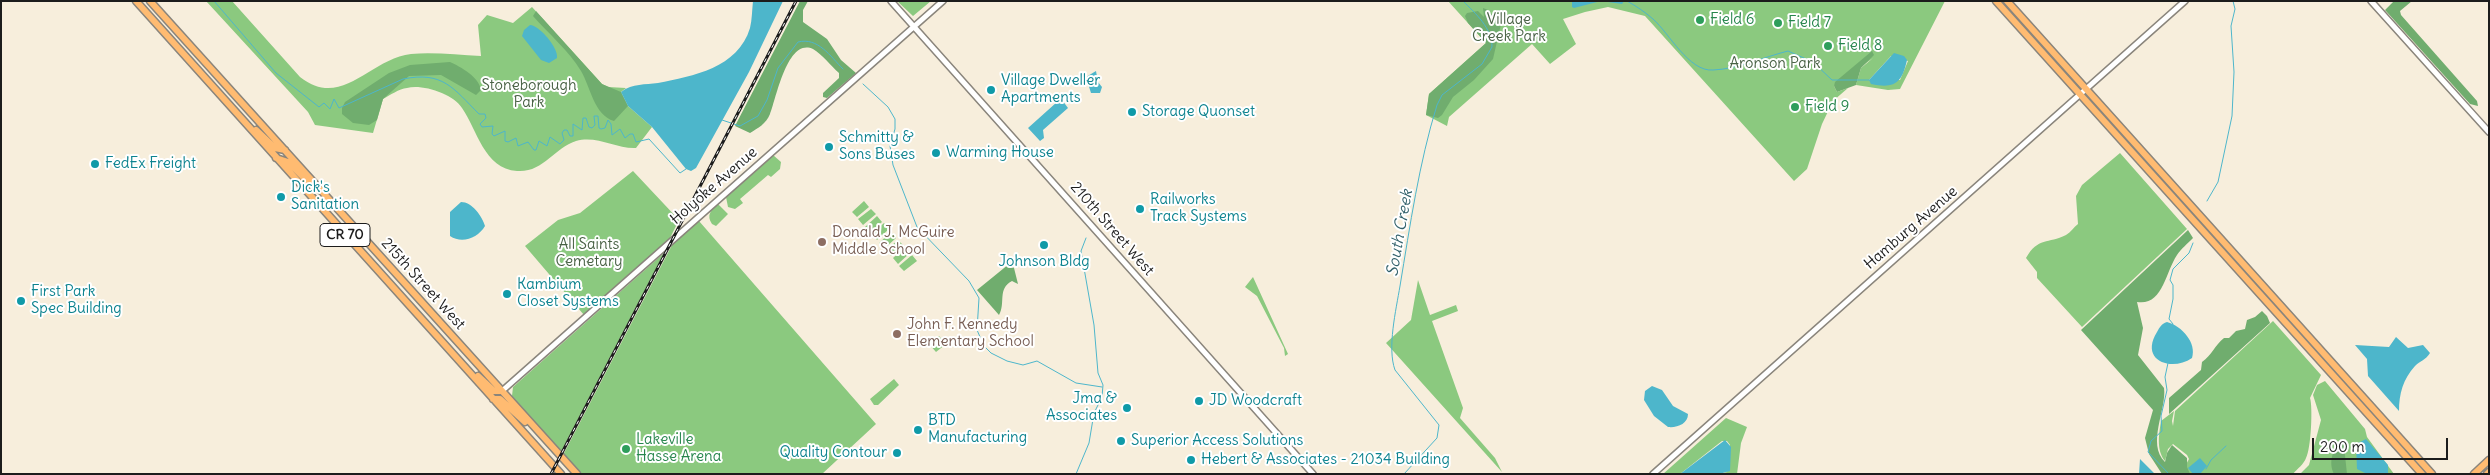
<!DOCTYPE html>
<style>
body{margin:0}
#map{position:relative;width:2490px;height:475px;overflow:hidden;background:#f7eedc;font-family:Delius,sans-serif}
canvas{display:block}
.frame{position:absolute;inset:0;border:2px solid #1c1c1c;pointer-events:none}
.scale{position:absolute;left:2312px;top:438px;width:136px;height:22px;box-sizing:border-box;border:2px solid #1c1c1c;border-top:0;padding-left:6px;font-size:15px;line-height:18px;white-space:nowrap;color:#1c1c1c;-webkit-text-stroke:4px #fff;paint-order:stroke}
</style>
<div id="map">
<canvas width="2490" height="475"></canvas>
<div class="frame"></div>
<div class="scale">200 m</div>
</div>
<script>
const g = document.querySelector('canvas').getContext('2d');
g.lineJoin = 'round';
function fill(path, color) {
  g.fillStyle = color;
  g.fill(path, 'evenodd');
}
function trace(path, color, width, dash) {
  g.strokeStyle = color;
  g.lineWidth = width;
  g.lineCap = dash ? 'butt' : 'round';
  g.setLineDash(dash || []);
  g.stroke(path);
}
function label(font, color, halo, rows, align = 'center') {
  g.font = font + ' Delius,sans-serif';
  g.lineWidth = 4;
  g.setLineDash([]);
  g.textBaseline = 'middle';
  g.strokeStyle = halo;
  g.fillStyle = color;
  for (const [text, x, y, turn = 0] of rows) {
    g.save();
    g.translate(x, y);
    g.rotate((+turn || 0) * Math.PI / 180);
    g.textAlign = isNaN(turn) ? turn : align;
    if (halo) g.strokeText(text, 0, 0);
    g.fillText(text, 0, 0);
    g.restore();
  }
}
const green = new Path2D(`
 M206 1H232L300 77C342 110 369 59 411 54 434 52 458 55 481 56L478 25 487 15 513 23 532 7 602 84 608 87 626 88 621 92 628 106 652 127 636 148C616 149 597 135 576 141 554 148 543 173 517 171 484 169 477 129 462 108 453 94 423 84 407 88 399 89 390 95 383 99L373 133 315 125 308 112Z
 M897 1H931L913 16Z
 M1448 1H1945L1900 89 1888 90 1856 85 1861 68 1873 58 1834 86 1837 92 1848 88 1833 101 1822 124 1807 169 1794 181 1645 16 1608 7 1585 12 1563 19 1576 44 1550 64 1532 44 1449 117 1447 126 1426 115 1429 94 1486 43ZM1891 56 1908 61 1900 80H1869Z
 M2120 153 2187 229 2082 327 2037 278V272L2026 258C2038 237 2048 244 2066 235 2071 232 2074 227 2078 224L2076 196 2082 185Z
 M773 155 781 162 780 169 771 177 768 175 740 199 743 203 735 209 728 207 726 197Z
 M633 171 679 220 670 238 584 315 525 246 558 220 580 213Z
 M864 201 869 207 857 217 852 212Z
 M718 204 728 214 716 226 712 224C706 215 711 210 718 204Z
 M871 209 876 214 863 225 858 219Z
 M877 216 882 222 870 233 865 227Z
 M699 221 876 424 822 474H581L563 455 672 245Z
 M884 223 889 229 877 240 872 234Z
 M891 232 896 238 884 249 879 243Z
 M898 240 903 245 891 256 886 250Z
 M905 247 910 253 898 264 893 258Z
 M664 253 561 452 512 396 513 387Z
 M912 255 917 261 904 271 899 266Z
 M1253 277 1288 354 1285 356 1284 348 1257 296 1245 287Z
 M1418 280 1430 315 1456 305 1458 311 1432 321 1463 408 1460 418 1495 458 1502 472 1386 343 1411 320Z
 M2273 321 2321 375 2310 398C2313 407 2311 449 2306 458 2304 464 2297 469 2293 474H2186L2184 468 2189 459 2187 455 2173 444 2168 449 2165 461C2156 450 2159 434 2161 421L2174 411 2172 421 2173 426 2175 411Z
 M939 336 946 344 936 352 929 344Z
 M894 379 899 385 878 405H874L870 399Z
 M2325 381 2365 429 2367 437 2394 474H2300L2309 465 2321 420 2313 395 2317 385Z
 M1726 418 1747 427 1741 443 1737 474H1719L1727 472 1730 445 1727 441H1722L1680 474H1663Z`);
const forest = new Path2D(`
 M800 1H808L803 10V22L827 39 841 60 856 73 827 98 823 97V93L839 78V73C831 66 822 54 813 49 787 37 776 100 770 114 766 124 758 128 750 133L735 126 736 124Z
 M2394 1H2412L2400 11 2401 15 2477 101 2478 106 2470 104 2385 10Z
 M1483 8 1488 10 1501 24 1493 59 1474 80 1453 97 1442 115 1438 118 1426 115 1429 94 1486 43 1468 23 1465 16 1467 13 1478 11 1484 17Z
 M536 11 602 84 621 92 628 106 614 121C594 115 591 88 581 71 569 51 548 33 533 16Z
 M1872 51 1874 55 1861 68 1856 85 1837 92 1834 86 1835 82Z
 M450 62C461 67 479 77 481 90L476 95 441 75 409 76 383 99 377 120 369 125 353 123 342 114V108L345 102 389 73 410 65Z
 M2188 230 2193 238C2188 243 2181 249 2177 255 2165 273 2163 306 2137 302L2143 328 2138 355 2164 388C2167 409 2146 444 2165 462L2167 453 2172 445 2187 458V467L2190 474H2162L2149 454 2145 438 2153 410 2081 330Z
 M1009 264 1014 268 1018 284 1012 281C997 289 1006 303 999 315L977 290Z
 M2262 311 2267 316 2270 323 2169 414V398L2201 370 2202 362C2212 355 2215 345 2224 338H2229L2236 331 2245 329 2247 320 2255 317Z
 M2341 440 2344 446 2347 474H2334C2328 462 2333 449 2341 440Z`);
const water = new Path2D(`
 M753 1H783L749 72 696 168 691 171 686 169 652 127 628 106 621 92C633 83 645 85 658 83 693 76 738 68 750 28 752 20 752 10 753 1Z
 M1572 1H1624L1622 4 1601 1 1574 8 1572 7Z
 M530 25C539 25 559 48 557 58L549 63 541 60 522 36 524 30Z
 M1894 53 1904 56 1907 60C1902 83 1895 89 1871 84L1869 80Z
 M1096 71 1098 82 1102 87 1100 93H1091L1086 77Z
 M1062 100 1068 108 1043 130 1044 138 1040 141 1028 128 1057 102Z
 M461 202C472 202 482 216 485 226 478 238 462 244 450 236V212Z
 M2167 322C2182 326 2197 343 2192 358 2172 372 2139 361 2157 332 2160 327 2161 324 2167 322Z
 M2396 337 2408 348 2423 345 2430 353C2426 360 2420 361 2415 366 2403 379 2399 394 2399 411L2368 376 2367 359 2355 345 2389 347Z
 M1652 386 1662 390 1673 406 1688 414C1688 424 1677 428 1668 427L1654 416 1644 400 1645 391Z
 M2366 439 2388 465V474H2367L2357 469 2356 444Z
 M1725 440 1731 447 1730 471 1719 474H1680Z
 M2200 458 2207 466 2200 474H2193L2188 468Z
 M2140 459 2155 474H2139Z`);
const stream = new Path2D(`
 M214 1 276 73 319 107 324 103 330 109 334 99 339 108 403 79C443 71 453 88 479 114H485L486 118 480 124 482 127 493 126 492 134 494 136 505 131V141L508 142 516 138 518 146 528 142 534 150H536L539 141 547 146 550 137 560 144 564 140 562 133 564 130H567L570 136H573V124L582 130 583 118H586L589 127 592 128 595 125 594 116H598L599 128 601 129 605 128 608 120 611 124 612 135 620 129 625 138 630 134H633L636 142 649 139 680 173 686 169
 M1627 1C1636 6 1645 12 1653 19 1669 33 1689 72 1713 70 1738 69 1764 57 1788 51L1813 62 1832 80H1869
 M863 84 888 107 895 119V129L890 146 893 165 917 227 969 281 979 298 977 330 984 346 991 353 1007 361 1023 365 1037 361 1076 383 1102 387
 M722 120 740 126 758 116 767 100 778 68 798 42C818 37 830 56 843 69
 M2207 201 2218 182 2232 116 2234 72 2231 26 2235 9 2233 1
 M2173 324 2169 319 2173 299V285L2170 280 2173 269 2189 253 2193 243
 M2168 363 2165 377 2167 390 2161 416 2162 431 2151 441 2148 452 2169 474
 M2206 469 2211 460 2226 446
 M1076 474 1089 443 1094 413 1102 397 1103 385 1098 373 1094 325 1081 251 1086 238
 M1404 474 1437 438 1439 425 1395 370C1387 348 1396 310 1400 286 1410 226 1419 163 1437 105L1442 95 1482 64 1492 47C1492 28 1476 14 1463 1`);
const minor = new Path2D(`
 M891 1 1313 474
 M2371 1 2489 132
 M502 391 943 1
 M1653 474 2185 1`);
const major = new Path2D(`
 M136 1 561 474
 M150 1 577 474
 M1996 1 2422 474
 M2007 1 2432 474
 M256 130 275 148 285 150
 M276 158 288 162 309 183
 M478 376 494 391H502
 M493 399H500L525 422
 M2474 474 2489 460
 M2487 474 2489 472`);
const rail = new Path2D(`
 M551 474 796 1`);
const markers = [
 [1700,20,5,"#2e9e5b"],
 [1778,23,5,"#2e9e5b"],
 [1828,46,5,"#2e9e5b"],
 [991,90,5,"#0f9aa8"],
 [1795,107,5,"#2e9e5b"],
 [1132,112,5,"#0f9aa8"],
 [829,147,5,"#0f9aa8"],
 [936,153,5,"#0f9aa8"],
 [95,164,5,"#0f9aa8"],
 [281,197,5,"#0f9aa8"],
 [1140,209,5,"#0f9aa8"],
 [822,242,5,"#8d6e63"],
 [1044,245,5,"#0f9aa8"],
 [507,294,5,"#0f9aa8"],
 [21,301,5,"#0f9aa8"],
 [897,334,5,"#8d6e63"],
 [1199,401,5,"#0f9aa8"],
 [1127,408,5,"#0f9aa8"],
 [918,430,5,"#0f9aa8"],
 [1121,441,5,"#0f9aa8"],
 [626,449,5,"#2e9e5b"],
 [897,453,5,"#0f9aa8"],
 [1191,460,5,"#0f9aa8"]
];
const shields = [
 [345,235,50]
];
const shieldNames = [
 ["CR 70",345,235]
];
const parkNames = [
 ["Village",1509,20],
 ["Creek Park",1509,37],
 ["Aronson Park",1775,64],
 ["Stoneborough",529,86],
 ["Park",529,103],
 ["All Saints",589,245],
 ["Cemetary",589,262]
];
const leisureNames = [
 ["Field 6",1710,20],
 ["Field 7",1788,23],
 ["Field 8",1838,46],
 ["Field 9",1805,107],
 ["Lakeville",636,440],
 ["Hasse Arena",636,457]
];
const cultureNames = [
 ["Village Dweller",1001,81],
 ["Apartments",1001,98],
 ["Storage Quonset",1142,112],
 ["Schmitty &",839,138],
 ["Sons Buses",839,155],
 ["Warming House",946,153],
 ["FedEx Freight",105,164],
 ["Dick's",291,188],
 ["Sanitation",291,205],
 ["Railworks",1150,200],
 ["Track Systems",1150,217],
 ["Johnson Bldg",1044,262,"center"],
 ["Kambium",517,285],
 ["Closet Systems",517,302],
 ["First Park",31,292],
 ["Spec Building",31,309],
 ["Jma &",1117,399,"right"],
 ["Associates",1117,416,"right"],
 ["JD Woodcraft",1209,401],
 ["BTD",928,421],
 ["Manufacturing",928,438],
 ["Superior Access Solutions",1131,441],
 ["Quality Contour",887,453,"right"],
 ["Hebert & Associates - 21034 Building",1201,460]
];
const streetNames = [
 ["Holyoke Avenue",714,186,-41],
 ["Hamburg Avenue",1911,228,-41],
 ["210th Street West",1112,229,49],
 ["215th Street West",423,284,48]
];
const educationNames = [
 ["Donald J. McGuire",832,233],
 ["Middle School",832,250],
 ["John F. Kennedy",907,325],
 ["Elementary School",907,342]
];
const waterNames = [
 ["South Creek",1400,233,-80]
];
fill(green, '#8bc97f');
fill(forest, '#70ad6e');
fill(water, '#4db6cb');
trace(stream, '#4db6cb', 1);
trace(minor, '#8a857c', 8);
trace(major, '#8a857c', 9);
trace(minor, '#fff', 5);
trace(major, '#ffbb71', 6);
trace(rail, '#1c1c1c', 3);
trace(rail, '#fff', 1, [4]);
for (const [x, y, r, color] of markers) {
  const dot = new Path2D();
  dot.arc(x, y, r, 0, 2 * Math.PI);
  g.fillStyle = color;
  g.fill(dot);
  trace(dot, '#fff', 2);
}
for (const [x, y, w] of shields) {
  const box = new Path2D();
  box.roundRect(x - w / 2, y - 11.5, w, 23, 4);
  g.fillStyle = '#fff';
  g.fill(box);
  trace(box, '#1c1c1c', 1);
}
label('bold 14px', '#1c1c1c', null, shieldNames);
label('15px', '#486144', '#fff', parkNames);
label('15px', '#27864d', '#fff', leisureNames, 'left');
label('15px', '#0d838f', '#fff', cultureNames, 'left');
label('15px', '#1c1c1c', '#fff', streetNames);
label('15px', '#785e54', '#fff', educationNames, 'left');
label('italic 16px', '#32616b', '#fff', waterNames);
</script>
